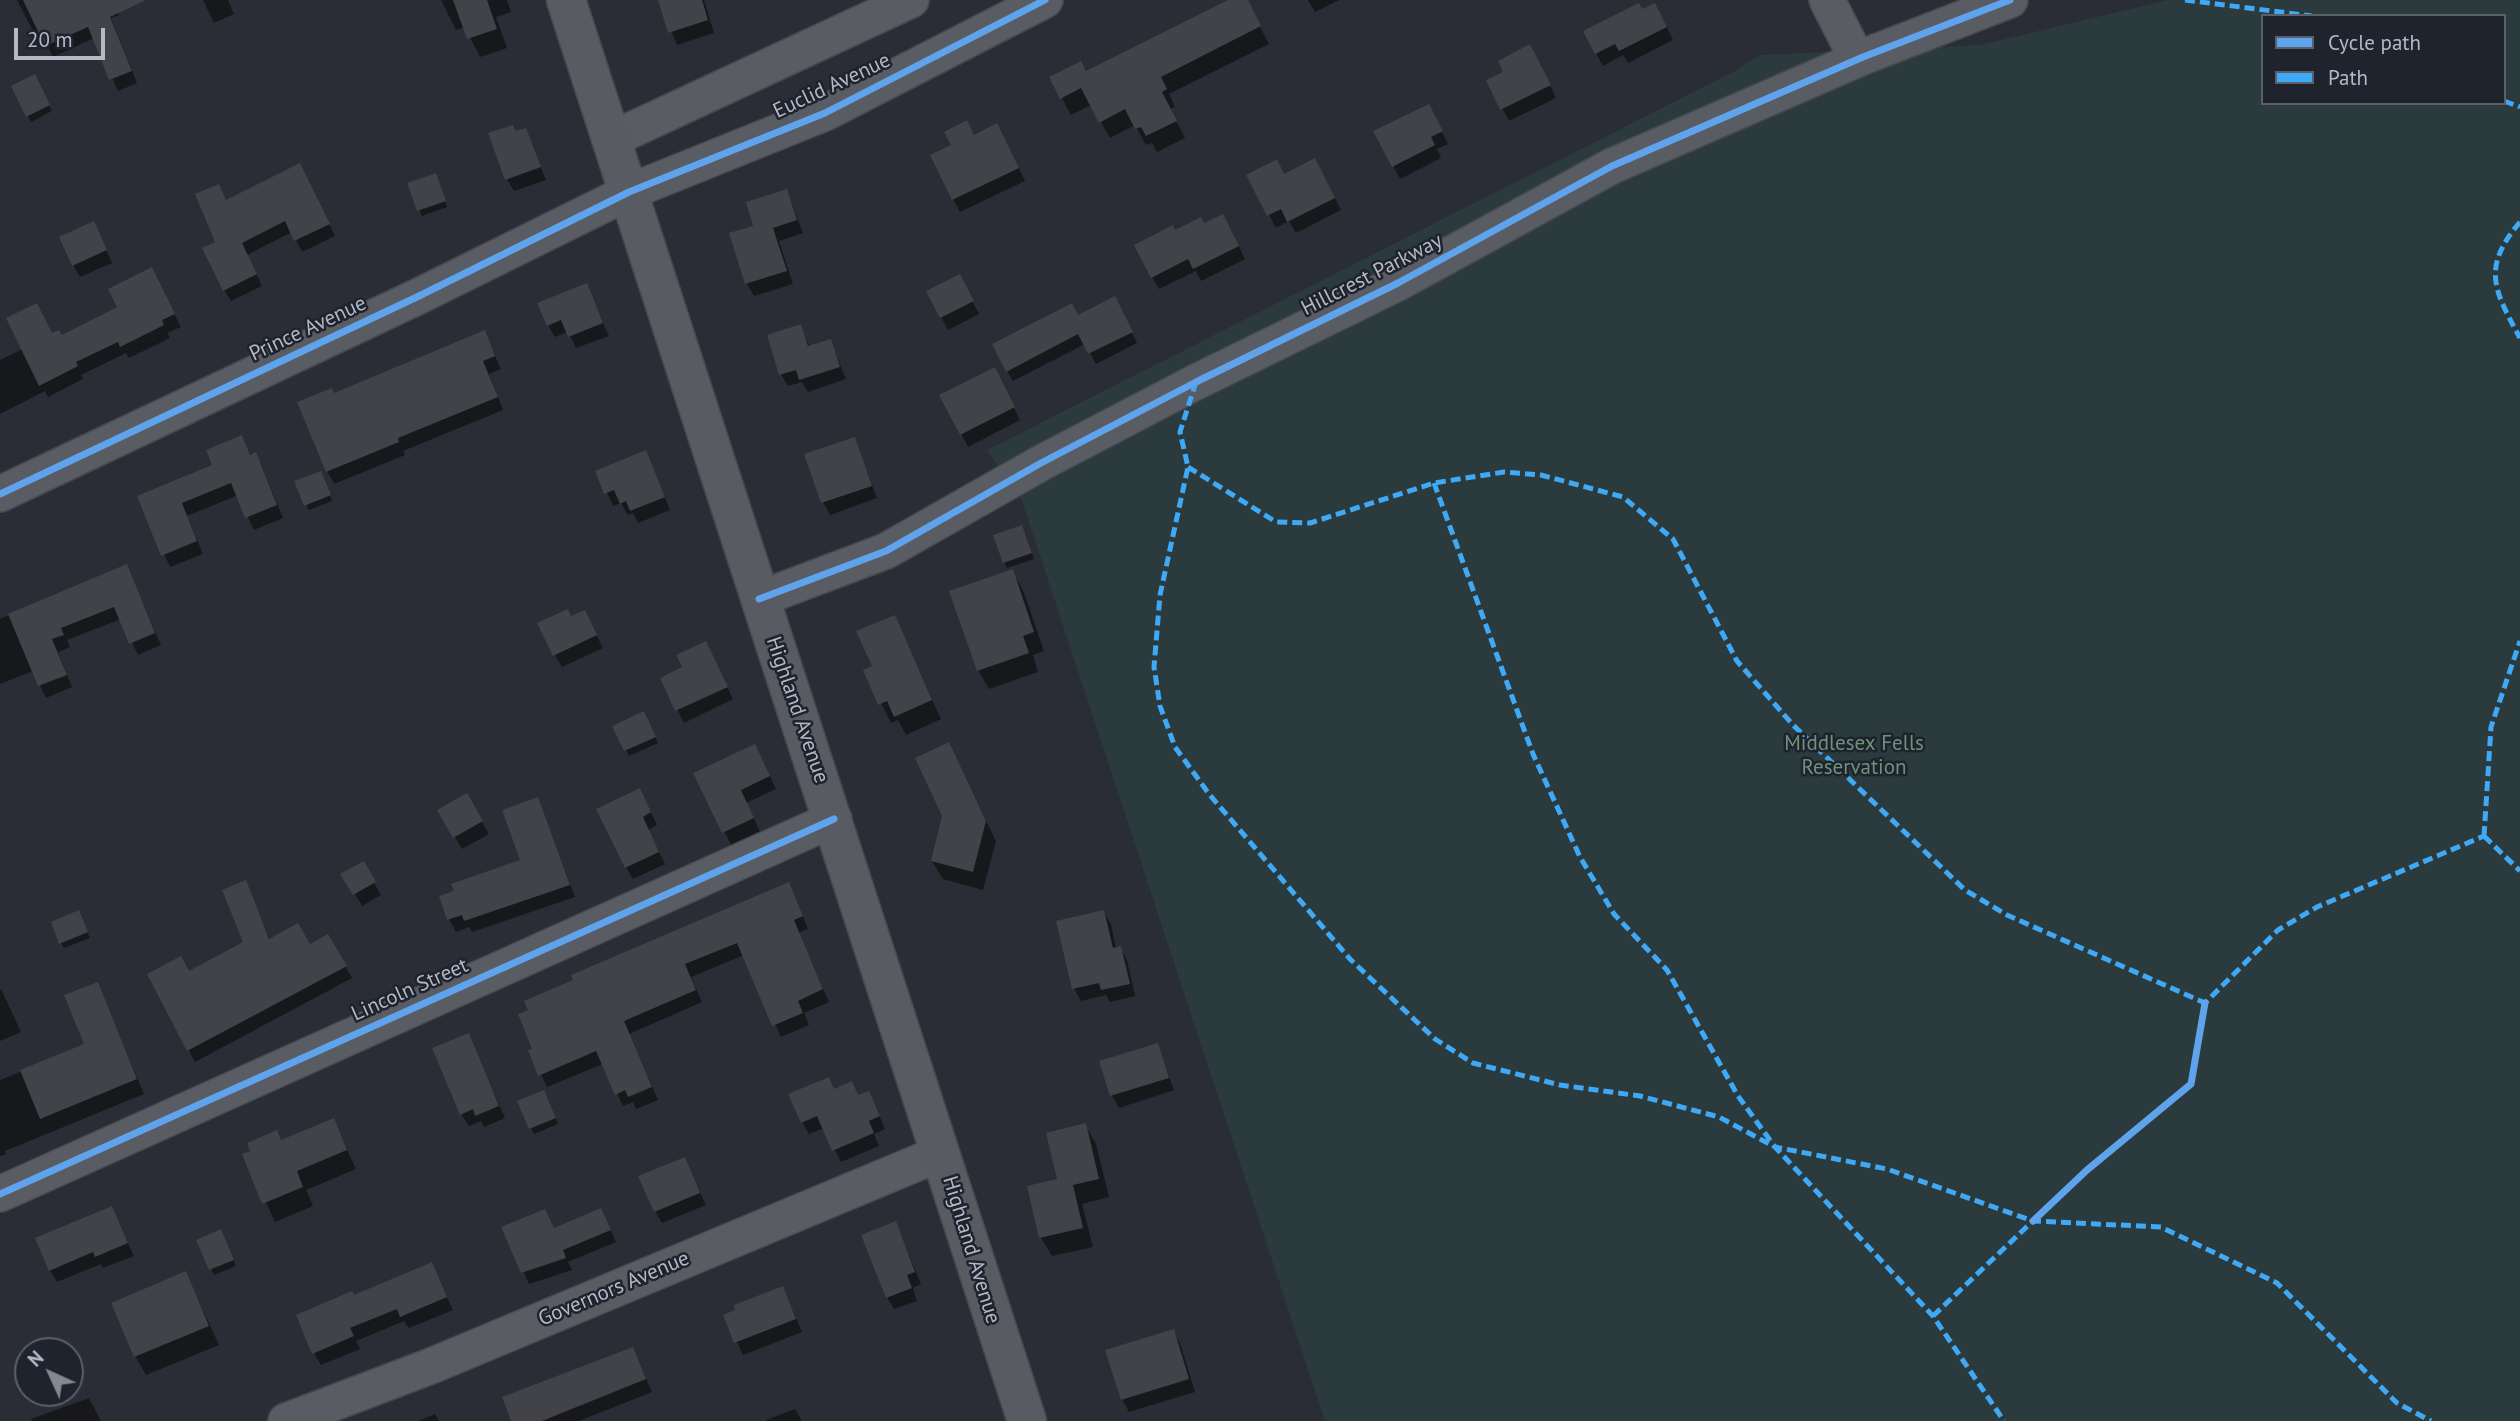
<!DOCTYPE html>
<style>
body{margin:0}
#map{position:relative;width:2520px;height:1421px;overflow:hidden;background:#2a2d35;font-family:"PT Sans",sans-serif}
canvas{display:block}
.legend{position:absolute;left:2261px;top:14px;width:245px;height:91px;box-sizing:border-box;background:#1e232e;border:2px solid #5a5f6a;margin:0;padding:9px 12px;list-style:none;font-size:21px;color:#b4b9c5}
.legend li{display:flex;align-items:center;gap:14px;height:35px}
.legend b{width:35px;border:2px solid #5a5f6a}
.north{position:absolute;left:14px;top:1337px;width:70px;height:70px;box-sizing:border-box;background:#1e232e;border:2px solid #5a5f6a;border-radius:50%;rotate:315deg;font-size:19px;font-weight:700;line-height:28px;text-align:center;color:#b4b9c5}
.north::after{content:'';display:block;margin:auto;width:24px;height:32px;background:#848893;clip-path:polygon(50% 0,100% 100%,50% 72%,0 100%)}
.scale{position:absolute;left:14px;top:28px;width:91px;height:32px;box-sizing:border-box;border:4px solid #b4b9c5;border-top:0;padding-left:9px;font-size:21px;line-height:24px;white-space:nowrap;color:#b4b9c5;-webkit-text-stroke:5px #1e232e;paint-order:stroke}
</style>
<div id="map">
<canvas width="2520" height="1421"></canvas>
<ul class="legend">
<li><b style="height:9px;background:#60a3ed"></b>Cycle path</li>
<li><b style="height:9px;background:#3fa9f5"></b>Path</li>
</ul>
<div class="north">N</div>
<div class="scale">20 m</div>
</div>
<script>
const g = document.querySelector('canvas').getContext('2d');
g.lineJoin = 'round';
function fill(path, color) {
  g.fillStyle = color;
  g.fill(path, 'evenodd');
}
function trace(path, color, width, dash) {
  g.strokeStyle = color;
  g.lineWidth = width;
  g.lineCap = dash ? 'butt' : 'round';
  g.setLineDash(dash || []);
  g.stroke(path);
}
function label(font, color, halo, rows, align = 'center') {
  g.font = font + ' "PT Sans",sans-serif';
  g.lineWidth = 5;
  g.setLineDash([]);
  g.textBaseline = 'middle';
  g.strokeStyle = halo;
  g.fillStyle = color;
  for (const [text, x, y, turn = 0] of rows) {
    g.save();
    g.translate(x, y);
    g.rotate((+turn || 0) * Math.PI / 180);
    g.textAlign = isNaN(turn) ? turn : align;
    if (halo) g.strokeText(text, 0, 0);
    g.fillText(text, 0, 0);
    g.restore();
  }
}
const green = new Path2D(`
 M2168 0H2520V1421H1325L1022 501 987 450 1733 72 1760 55 1980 45ZM2263 16H2504V103H2263Z`);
const shadow = new Path2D(`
 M17 0H112L119 15 111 18 137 83 118 91 94 38 53 57 40 31 34 33Z
 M203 0H228L234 14 214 23Z
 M441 0H507L511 12 496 17 507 48 480 57 465 27 456 30Z
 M659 0H704L714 33 677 45Z
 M1232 0H1246L1269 44 1169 94 1175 107 1170 109 1185 138 1157 152 1152 143 1146 145 1135 125 1110 138 1091 105 1071 115 1062 98 1085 73Z
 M1308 0H1339L1315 12Z
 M1662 17 1673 40 1628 63 1623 55 1603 66 1596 53Z
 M1537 58 1556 98 1509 121 1488 81Z
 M37 82 52 111 31 122 13 87Z
 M1435 118 1448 144 1437 149 1441 158 1400 179 1376 132Z
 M525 130 546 180 514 191 507 179 516 133Z
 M974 136 1004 138 1025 181 960 212 953 199Z
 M1322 173 1341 210 1296 233 1289 221 1276 228 1249 176Z
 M306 177 335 236 302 252 292 232 247 255 262 286 231 301 224 290 217 242 226 201Z
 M438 180 447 207 422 216 409 184Z
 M787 191 803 233 779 241 793 284 754 296 747 284 732 234 755 227Z
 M1203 225 1230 228 1245 259 1201 281 1196 271 1159 289 1152 277 1175 232Z
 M100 236 112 263 80 277 73 265Z
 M158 282 181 327 167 333 170 338 129 358 126 353 81 375 83 379 48 397 45 391 0 414V360L52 335 61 338 120 308Z
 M586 285 609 336 576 348 568 332 555 337 548 325Z
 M966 289 979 314 948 330 928 292Z
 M1120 309 1137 343 1096 364 1085 344 1013 381 1007 371 1078 316Z
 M800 326 810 347 830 341 846 379 808 392 802 382 788 386 781 374Z
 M484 332 501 369 489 374 503 410 403 451 405 455 334 484 327 471 334 395Z
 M1001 382 1020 420 968 447 942 396Z
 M241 438 251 456 255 454 262 467 283 518 254 530 238 495 187 516 203 554 170 567 139 497 215 466Z
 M854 439 877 498 830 515 823 502Z
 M652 465 670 510 638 523 633 513 628 515 621 503 613 506 598 472Z
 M323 478 332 501 309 510 306 505Z
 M1025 532 1034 559 1007 568 1004 562Z
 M126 566 161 645 138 655 121 619 67 640 70 647 58 652 72 687 46 698 33 671 0 684V619Z
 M1012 571 1023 590 1044 651 1033 655 1038 672 989 689 978 670Z
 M894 617 941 719 906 735 898 720 891 723 865 671 874 667Z
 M571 618 591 625 603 648 562 667 555 655Z
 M712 655 733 699 684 723 662 679Z
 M647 719 658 743 629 756 615 727Z
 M949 745 996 841 983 890 943 879 932 861 944 816Z
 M761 758 776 789 746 803 760 831 731 845 696 774Z
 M466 795 489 834 462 849 439 810Z
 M538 800 575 897 472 932 469 927 456 932 449 919 522 861Z
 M646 803 657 825 648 830 665 864 633 879 626 867Z
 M363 863 381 895 362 906 343 874Z
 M245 883 270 940 309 946 328 936 352 978 195 1062 149 975 188 973 246 943Z
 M795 897 808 929 799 933 829 1002 804 1013 809 1025 781 1037 744 955 691 977 702 1002 629 1034 658 1100 636 1109 633 1102 623 1106 603 1064 547 1087 530 1051Z
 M1104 912 1111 924 1116 949 1120 948 1127 960 1135 996 1110 1002 1106 995 1081 1001 1074 988Z
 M81 918 90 938 64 948 61 943Z
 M97 984 144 1094 5 1151 6 1154 0 1156V1080L86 1045Z
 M1 989 21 1032 0 1041V990Z
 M468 1035 505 1118 484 1127 481 1121 469 1126 461 1114Z
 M1157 1045 1174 1090 1119 1108 1112 1095Z
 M835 1090 875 1105 885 1129 874 1134 879 1146 841 1162 824 1128 809 1134 802 1122Z
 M547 1097 558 1124 534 1134 531 1128Z
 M333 1120 356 1169 306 1190 313 1206 275 1222 244 1155Z
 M1085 1125 1096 1144 1109 1197 1082 1204 1093 1247 1052 1256 1041 1238 1029 1187 1059 1180Z
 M684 1159 706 1205 662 1223 655 1211Z
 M111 1208 134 1256 103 1268 101 1264 57 1282 50 1270Z
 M607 1222 616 1242 568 1262 572 1270 529 1284 504 1228 554 1230Z
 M896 1224 921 1284 913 1288 917 1301 894 1309 887 1297Z
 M224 1237 236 1266 214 1275 199 1241Z
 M431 1265 453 1310 409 1328 404 1321 356 1341 360 1349 321 1365 314 1353 353 1297Z
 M186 1274 219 1345 146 1375 135 1356Z
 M783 1288 802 1332 743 1355 725 1316Z
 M1173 1331 1180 1343 1195 1392 1129 1412 1122 1399Z
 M633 1349 652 1392 579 1421H513Z
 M89 1398 101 1421H32L31 1419Z
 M795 1409 802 1421H767L766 1420Z
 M435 1414 439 1421H418Z`);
const building = new Path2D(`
 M23 0H146L110 17 132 71 109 80 88 27 45 46Z
 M453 0H487L497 29 467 39Z
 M658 0H702L708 20 668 33Z
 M1228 0H1248L1261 26 1161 77 1167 89 1162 92 1177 121 1146 136 1141 127 1135 129 1125 109 1099 123 1081 88 1060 99 1049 77 1081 61 1086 71Z
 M1639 3 1642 9 1655 3 1667 27 1619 51 1615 44 1595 54 1583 31Z
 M1530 44 1551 85 1500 110 1486 80 1503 72 1498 61Z
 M35 74 50 105 26 117 11 86Z
 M1429 104 1443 131 1431 137 1435 145 1392 167 1373 131Z
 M967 120 974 135 997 123 1019 168 952 200 930 155 951 145 944 132Z
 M513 125 515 131 526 128 541 167 505 180 488 133Z
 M1315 158 1335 198 1287 222 1281 209 1267 216 1246 175 1277 159 1284 174Z
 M300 163 330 224 294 241 285 221 242 243 257 274 223 291 202 248 215 242 195 194 219 184 226 200Z
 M436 173 446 201 417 211 407 183Z
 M787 189 797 220 773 228 787 271 745 284 729 233 753 226 746 202Z
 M1223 214 1239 246 1193 269 1188 259 1151 278 1134 245 1173 225 1175 230 1201 217 1204 223Z
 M94 221 107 250 72 266 59 237Z
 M152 267 175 314 162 320 164 325 120 347 118 342 76 362 78 366 39 386 6 318 37 303 52 333 59 330 62 335 117 307 108 289Z
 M960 274 974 301 940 318 926 291Z
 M587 283 603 323 568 337 561 320 547 326 537 303Z
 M1115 296 1133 332 1088 354 1078 334 1006 372 992 344 1072 303 1078 315Z
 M801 324 808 346 831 339 840 367 799 380 796 370 779 375 767 335Z
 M485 330 495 356 483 361 498 397 398 438 399 442 326 472 297 402 332 388 334 393Z
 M995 367 1015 407 960 435 939 395Z
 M242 435 250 455 256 452 277 505 245 518 231 483 182 503 197 541 161 556 137 496 212 465 206 450Z
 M855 437 872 486 821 503 804 454Z
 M646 450 665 497 630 511 626 501 620 504 614 490 604 494 595 471Z
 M321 471 331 495 304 506 294 481Z
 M1022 525 1032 553 1003 563 993 535Z
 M127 564 155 633 129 644 114 607 61 628 64 635 52 639 67 675 38 686 8 614Z
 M1013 569 1034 632 1023 636 1029 653 977 671 949 591Z
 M568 609 571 616 585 610 597 635 553 656 537 623Z
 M895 615 932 700 894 717 887 701 878 705 863 670 872 666 856 631Z
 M706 641 728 687 675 711 660 678 682 667 676 655Z
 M644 711 656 737 624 751 612 726Z
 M949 742 986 821 973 872 931 861 942 816 915 758Z
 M755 744 770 776 741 790 754 818 722 833 693 773Z
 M640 788 651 812 643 817 659 852 625 868 596 809Z
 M467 793 483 821 453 838 437 810Z
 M538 797 570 885 464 921 462 915 447 920 439 896 454 891 451 884 520 860 502 810Z
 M364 861 376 882 353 895 340 874Z
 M246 880 269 939 298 923 310 944 328 934 347 966 187 1051 147 974 181 956 189 971 243 942 222 890Z
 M789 882 803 916 794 920 823 989 798 1001 803 1013 772 1026 737 943 685 964 696 990 624 1021 652 1087 628 1097 625 1090 615 1095 596 1051 538 1076 528 1050 532 1049 518 1014 528 1010 524 1001 573 980 571 975Z
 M79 910 88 932 59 944 51 922Z
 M1104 910 1113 948 1121 946 1130 984 1101 990 1099 983 1072 989 1056 921Z
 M98 982 137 1079 40 1119 20 1070 84 1044 64 995Z
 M469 1033 499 1106 475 1116 473 1109 460 1115 432 1048Z
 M1158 1043 1169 1078 1110 1096 1099 1061Z
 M829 1077 834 1089 852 1081 858 1095 869 1091 880 1116 869 1121 874 1133 832 1151 817 1116 801 1123 788 1094Z
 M544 1090 556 1118 529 1129 517 1101Z
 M334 1118 347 1150 297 1171 303 1187 262 1204 242 1154 250 1151 247 1143 277 1130 281 1140Z
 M1086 1123 1099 1179 1073 1185 1083 1228 1039 1238 1027 1186 1057 1179 1046 1133Z
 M685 1157 700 1193 654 1212 638 1176Z
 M112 1206 128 1243 95 1257 93 1252 49 1271 35 1238Z
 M601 1208 611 1230 563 1250 566 1258 521 1273 501 1227 545 1209 554 1228Z
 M896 1221 915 1272 907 1275 912 1288 886 1298 861 1235Z
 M221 1229 234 1260 209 1270 196 1240Z
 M432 1262 447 1297 400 1317 397 1309 350 1328 354 1336 312 1354 296 1315 352 1291 354 1295Z
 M186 1271 209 1326 134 1357 111 1303Z
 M783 1286 796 1319 734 1343 723 1315 735 1310 734 1305Z
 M1174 1329 1189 1379 1121 1400 1105 1350Z
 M633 1347 646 1379 542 1421H511L502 1397Z`);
const street = new Path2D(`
 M1827 0 1857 59
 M610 140 911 0
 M0 494 419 296 629 192 825 113 1045 0
 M759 599 886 551 1041 463 1196 382 1398 283 1612 166 1863 57 2010 0
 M0 1194 834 819
 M286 1421 431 1366 941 1153`);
const secondary = new Path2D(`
 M566 0 1027 1421`);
const quiet = new Path2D(`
 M2185 0 2312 16
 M2504 101 2520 107
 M2520 222C2481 268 2494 290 2520 338
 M1196 382 1180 432 1188 467 1160 595 1154 667 1160 706 1175 747 1209 794 1350 959 1435 1039 1473 1063 1560 1085 1640 1096 1719 1117 1775 1147 1933 1316 2004 1421
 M1188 467 1276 522 1310 523 1434 483 1504 472 1541 475 1623 497 1673 539 1737 661 1793 725 1965 890 2007 915 2205 1003
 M1434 483 1533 754 1580 857 1614 914 1667 970 1738 1096 1775 1147 1887 1169 2033 1221 2161 1227 2277 1283 2397 1403 2431 1421
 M2484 836 2491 727 2520 641
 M2484 836 2520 871
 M2204 1009 2205 1003 2278 930 2317 907 2484 836
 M1933 1316 2037 1217`);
const cycleway = new Path2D(`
 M0 494 419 296 629 192 825 113 1045 0
 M759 599 886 551 1041 463 1196 382 1398 283 1612 166 1863 57 2010 0
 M0 1194 834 819
 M2033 1221 2087 1170 2191 1084 2205 1003`);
const streetNames = [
 ["Euclid Avenue",832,86,-25],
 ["Hillcrest Parkway",1372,275,-27],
 ["Prince Avenue",308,329,-25],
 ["Highland Avenue",797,710,71],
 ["Lincoln Street",410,990,-24],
 ["Highland Avenue",971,1250,73],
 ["Governors Avenue",614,1289,-23]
];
const parkNames = [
 ["Middlesex Fells",1854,744],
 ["Reservation",1854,768]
];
fill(green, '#2b3a3d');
fill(shadow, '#0007');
fill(building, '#414349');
trace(street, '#46484e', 38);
trace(secondary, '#46484e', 41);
trace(street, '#595c63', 35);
trace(secondary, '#585b61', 38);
trace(quiet, '#3fa9f5', 5, [10, 5]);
trace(cycleway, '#60a3ed', 7);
label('21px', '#b4b9c5', '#1e232e', streetNames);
label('21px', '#6e937a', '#1e232e', parkNames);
</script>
